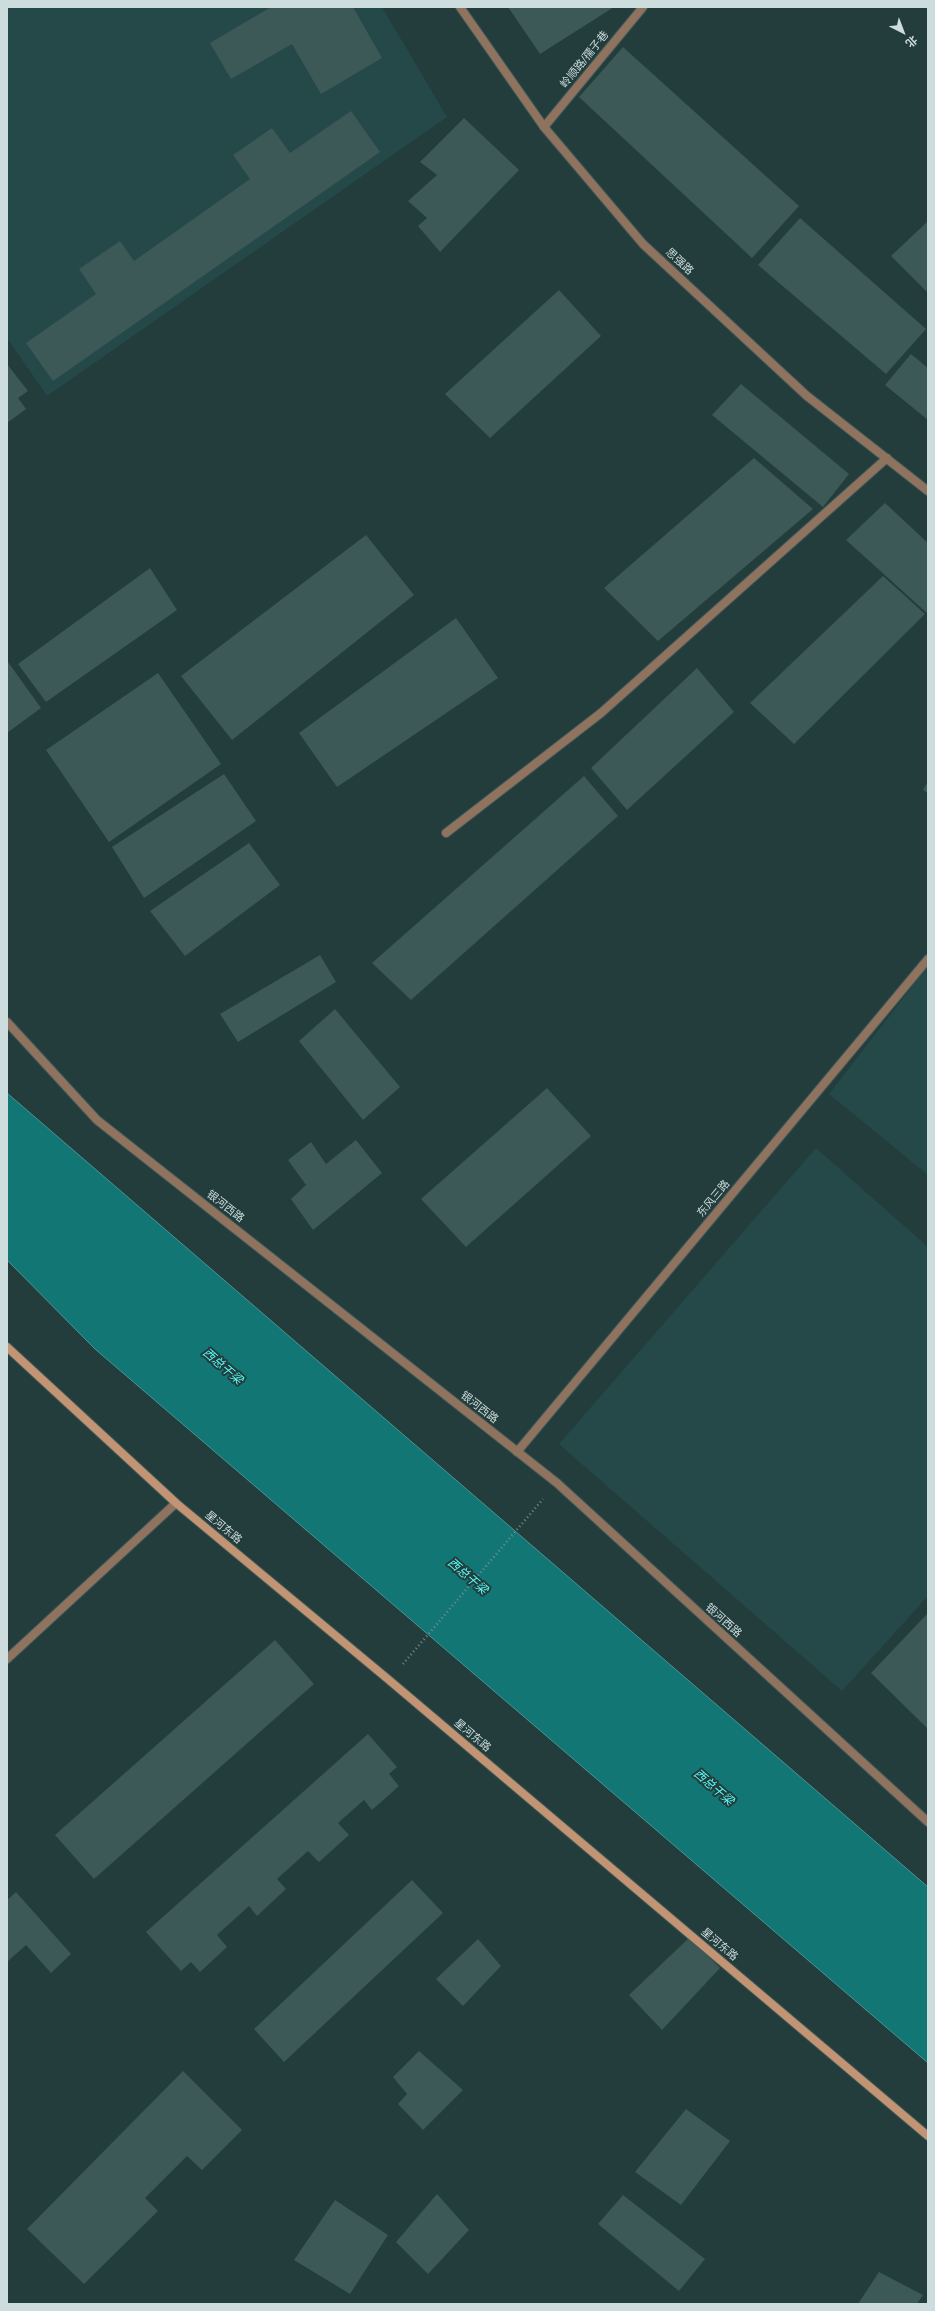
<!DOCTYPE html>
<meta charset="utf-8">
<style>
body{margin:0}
#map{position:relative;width:935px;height:2311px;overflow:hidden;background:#223d3c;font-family:"Nunito Sans","Noto Sans SC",sans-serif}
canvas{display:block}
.frame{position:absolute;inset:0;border:8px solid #cddcdc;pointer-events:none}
.north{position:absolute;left:883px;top:12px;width:40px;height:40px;-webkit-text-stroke:3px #223d3c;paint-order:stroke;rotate:138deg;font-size:11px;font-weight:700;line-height:16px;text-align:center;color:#cddcdc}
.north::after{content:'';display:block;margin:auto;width:14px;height:18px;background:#cddcdc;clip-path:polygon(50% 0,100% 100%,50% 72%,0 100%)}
</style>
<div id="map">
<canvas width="935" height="2311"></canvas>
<div class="frame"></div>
<div class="north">北</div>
</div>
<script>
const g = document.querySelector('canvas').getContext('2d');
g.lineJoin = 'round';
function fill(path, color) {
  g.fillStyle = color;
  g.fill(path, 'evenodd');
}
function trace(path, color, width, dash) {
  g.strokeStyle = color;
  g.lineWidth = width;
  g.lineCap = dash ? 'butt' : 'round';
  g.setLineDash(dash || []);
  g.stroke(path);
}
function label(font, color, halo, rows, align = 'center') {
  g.font = font + ' "Nunito Sans","Noto Sans SC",sans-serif';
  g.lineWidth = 4;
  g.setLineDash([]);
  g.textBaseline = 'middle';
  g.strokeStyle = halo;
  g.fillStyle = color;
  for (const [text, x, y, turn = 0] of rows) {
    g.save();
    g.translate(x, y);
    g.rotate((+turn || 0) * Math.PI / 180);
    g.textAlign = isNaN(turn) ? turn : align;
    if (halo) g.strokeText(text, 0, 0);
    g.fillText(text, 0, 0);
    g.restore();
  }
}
const built = new Path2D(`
 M7 7H382L447 117 47 396 7 338Z
 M928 966V1175L829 1094Z
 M816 1148 928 1247V1596L842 1691 559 1444Z`);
const water = new Path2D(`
 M7 1093 928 1887V2063L95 1349 7 1260Z`);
const building = new Path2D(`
 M271 7H353L382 58 321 94 292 44 231 79 210 43Z
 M508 7H614L540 54Z
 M623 47 799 206 752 258 579 97Z
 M351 111 380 152 53 381 26 343 96 294 79 269 120 241 134 261 250 179 233 155 272 128 290 153Z
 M464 118 519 170 440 252 418 226 427 218 408 201 437 175 420 162Z
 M800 218 926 329 886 374 758 265Z
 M928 221V293L891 256Z
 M559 290 601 336 490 438 445 394Z
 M911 354 928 368V420L885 385Z
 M7 364 28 391 18 398 26 409 7 423Z
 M741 384 849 474 823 507 712 415Z
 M754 458 813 509 658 641 604 588Z
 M885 503 928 543V614L846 540Z
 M366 535 414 595 232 740 181 676Z
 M150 568 177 610 46 702 18 664Z
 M883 576 925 614 794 744 750 703Z
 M456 618 498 678 337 787 299 733Z
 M8 662 41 708 7 733V663Z
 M697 668 734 712 627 810 591 768Z
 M158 673 221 764 109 842 46 750Z
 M224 774 256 821 144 898 112 847Z
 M584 776 618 816 411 1000 372 963Z
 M928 781V793L923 790Z
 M249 843 280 885 185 956 150 911Z
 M320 955 336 982 238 1042 220 1014Z
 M335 1009 400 1087 363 1120 299 1041Z
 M547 1088 591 1136 466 1247 421 1199Z
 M356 1140 382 1173 313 1230 291 1199 306 1185 288 1160 311 1142 326 1164Z
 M928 1613V1729L871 1673Z
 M275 1640 314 1684 94 1879 55 1835Z
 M368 1734 397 1767 389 1774 399 1786 372 1810 364 1800 338 1823 349 1835 319 1862 308 1851 277 1879 286 1889 257 1916 249 1906 217 1935 227 1947 200 1972 191 1962 181 1971 146 1932Z
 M412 1880 443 1913 284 2062 254 2029Z
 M16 1892 71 1954 51 1973 26 1945 7 1962V1900Z
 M690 1937 720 1968 662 2030 629 1995Z
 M478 1939 501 1966 463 2006 436 1979Z
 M419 2051 463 2090 423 2130 398 2104 407 2094 393 2077Z
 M183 2071 242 2130 202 2170 187 2156 145 2198 158 2211 84 2284 27 2229Z
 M686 2109 730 2141 681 2205 635 2172Z
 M437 2194 469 2230 428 2274 396 2242Z
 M623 2195 705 2259 679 2291 598 2224Z
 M335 2200 388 2235 350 2294 294 2260Z
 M879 2272 923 2295 917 2304H858Z`);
const path = new Path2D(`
 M403 1664 543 1499`);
const service = new Path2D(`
 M544 127 643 7
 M446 833 601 713 887 458
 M7 1659 176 1503`);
const minor = new Path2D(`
 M7 1022 97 1120 557 1483 928 1822`);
const tertiary = new Path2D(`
 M460 7 544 127 643 244 807 396 928 491
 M517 1452 928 959`);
const secondary = new Path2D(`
 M7 1347 176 1503 389 1680 928 2136`);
const streetNames = [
 ["岭顺路/孺子巷",585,60,-51],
 ["思强路",679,262,43],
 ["东风三路",714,1199,-50],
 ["银河西路",225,1207,38],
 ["银河西路",479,1408,38],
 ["星河东路",223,1528,40],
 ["银河西路",723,1621,42],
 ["星河东路",472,1736,40],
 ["星河东路",719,1945,40]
];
const waterNames = [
 ["西总干梁",222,1367,41],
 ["西总干梁",467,1577,41],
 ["西总干梁",713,1788,41]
];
fill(built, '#244948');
fill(water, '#127675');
trace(water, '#4a9594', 1);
fill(building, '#3c5857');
trace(service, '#415a59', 10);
trace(minor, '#415a59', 10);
trace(tertiary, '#415a59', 10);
trace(secondary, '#415a59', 10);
trace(path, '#798e8d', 2.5, [1, 3]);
trace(service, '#90735f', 8);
trace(minor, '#90735f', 8);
trace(tertiary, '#90735f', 8);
trace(secondary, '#c29474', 8);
label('11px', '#cddcdc', '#223d3c', streetNames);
label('italic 12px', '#58fefc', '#223d3c', waterNames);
</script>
